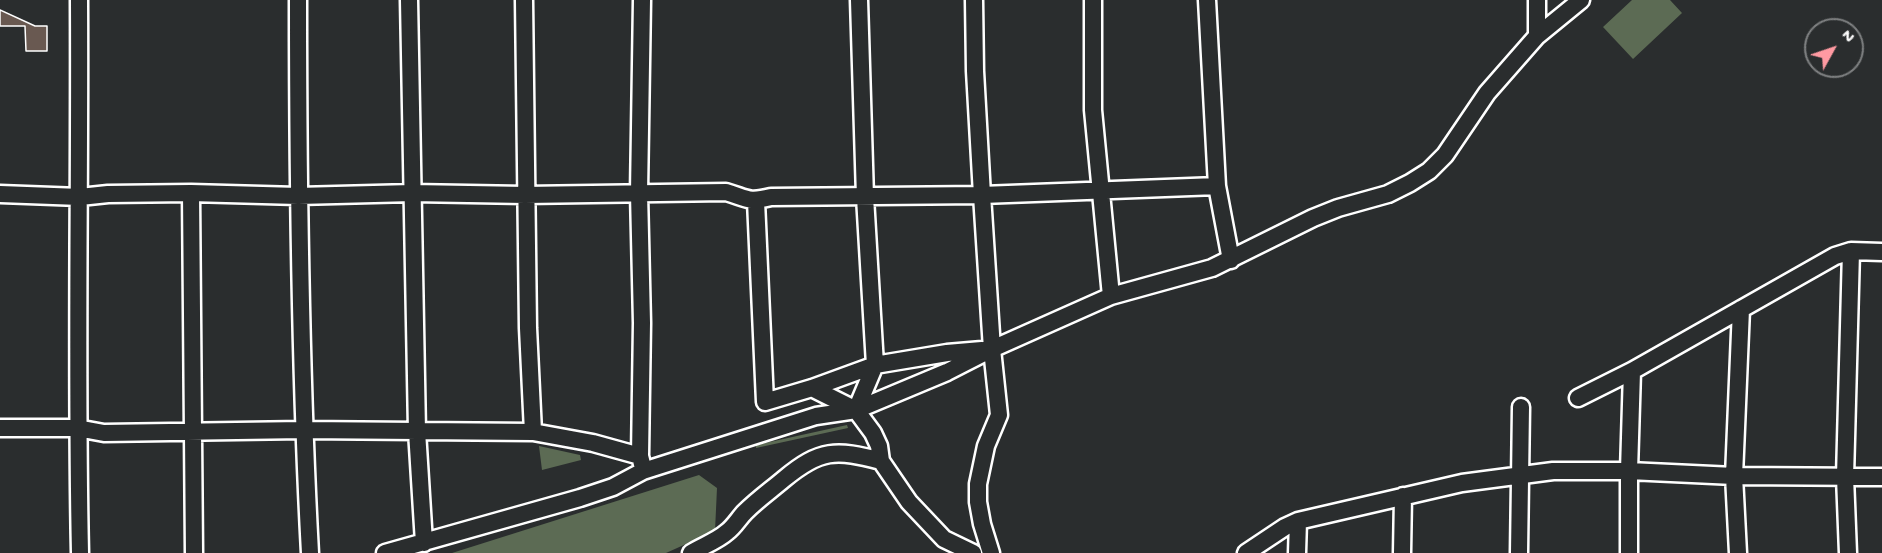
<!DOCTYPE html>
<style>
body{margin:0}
#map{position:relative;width:1882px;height:553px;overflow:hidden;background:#2a2d2e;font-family:"Gochi Hand",sans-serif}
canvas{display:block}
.north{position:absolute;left:1804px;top:18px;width:60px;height:60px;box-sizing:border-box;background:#2a2d2e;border:2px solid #7f8182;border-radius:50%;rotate:50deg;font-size:16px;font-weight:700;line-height:24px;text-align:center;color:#fff}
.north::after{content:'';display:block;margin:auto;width:21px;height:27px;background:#ff9aa2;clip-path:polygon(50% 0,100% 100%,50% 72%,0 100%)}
</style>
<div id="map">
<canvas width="1882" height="553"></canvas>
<div class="north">N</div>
</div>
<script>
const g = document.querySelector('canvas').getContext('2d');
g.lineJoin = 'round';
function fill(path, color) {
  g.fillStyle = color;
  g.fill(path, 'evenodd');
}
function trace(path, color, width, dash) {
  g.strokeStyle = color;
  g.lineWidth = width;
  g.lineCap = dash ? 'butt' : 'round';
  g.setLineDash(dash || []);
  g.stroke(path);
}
const green = new Path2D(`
 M1632 0H1670L1682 13 1633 59 1603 27Z
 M847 425 848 428 756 448V445Z
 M539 446 580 455 581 460 542 470Z
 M699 475 717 488 715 531 666 553H452Z`);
const building = new Path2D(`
 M0 10 35 26H47V51H26L25 26H0Z`);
const minor = new Path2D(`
 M79 0C80 184 76 369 80 553
 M298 0C298 185 300 369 310 553
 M409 0 417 431 424 543
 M524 0 528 328 533 432
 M974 0 975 71 982 195 992 349 999 415 986 446 978 484V502L982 524 991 553
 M1093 0V110L1111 296
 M1207 0 1217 186 1231 260
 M1537 0V36
 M191 193 194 553
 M0 194 80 197 108 194 191 193 298 196 412 193 525 195 726 192C747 198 747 203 771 197L982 195 1217 186
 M756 201 765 402 812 388 875 365 947 353 982 350
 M812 388 856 410 873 433 879 446 881 461 909 502 944 539 973 553
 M1578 398 1632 371 1835 256 1851 251 1882 252
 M856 410 875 365 865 197 859 0
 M0 428H77L104 433 303 430 533 432 593 443 640 456
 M642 464 640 456 642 323 639 193 642 0
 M385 553 580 498 613 487 643 471 816 416 856 410 947 372 992 349 1111 296 1212 268 1313 218 1338 208 1388 194 1410 183 1429 171 1445 155 1487 93 1537 36 1581 0
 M691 553C702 546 717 541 727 532 734 527 739 518 745 512 757 500 771 490 784 479 820 449 836 449 881 461
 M1246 553 1285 527 1298 521 1462 483 1553 471H1629L1734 476 1882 477
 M1297 553 1298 521
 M1402 553 1403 496
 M1519 553 1521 407
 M1629 553V471L1632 371
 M1738 553 1734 476 1741 309
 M1848 553 1845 477 1851 251`);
fill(green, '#5c6b54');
fill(building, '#695951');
trace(building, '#fff', 1.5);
trace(minor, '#fff', 21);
trace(minor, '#2a2d2e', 16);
</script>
